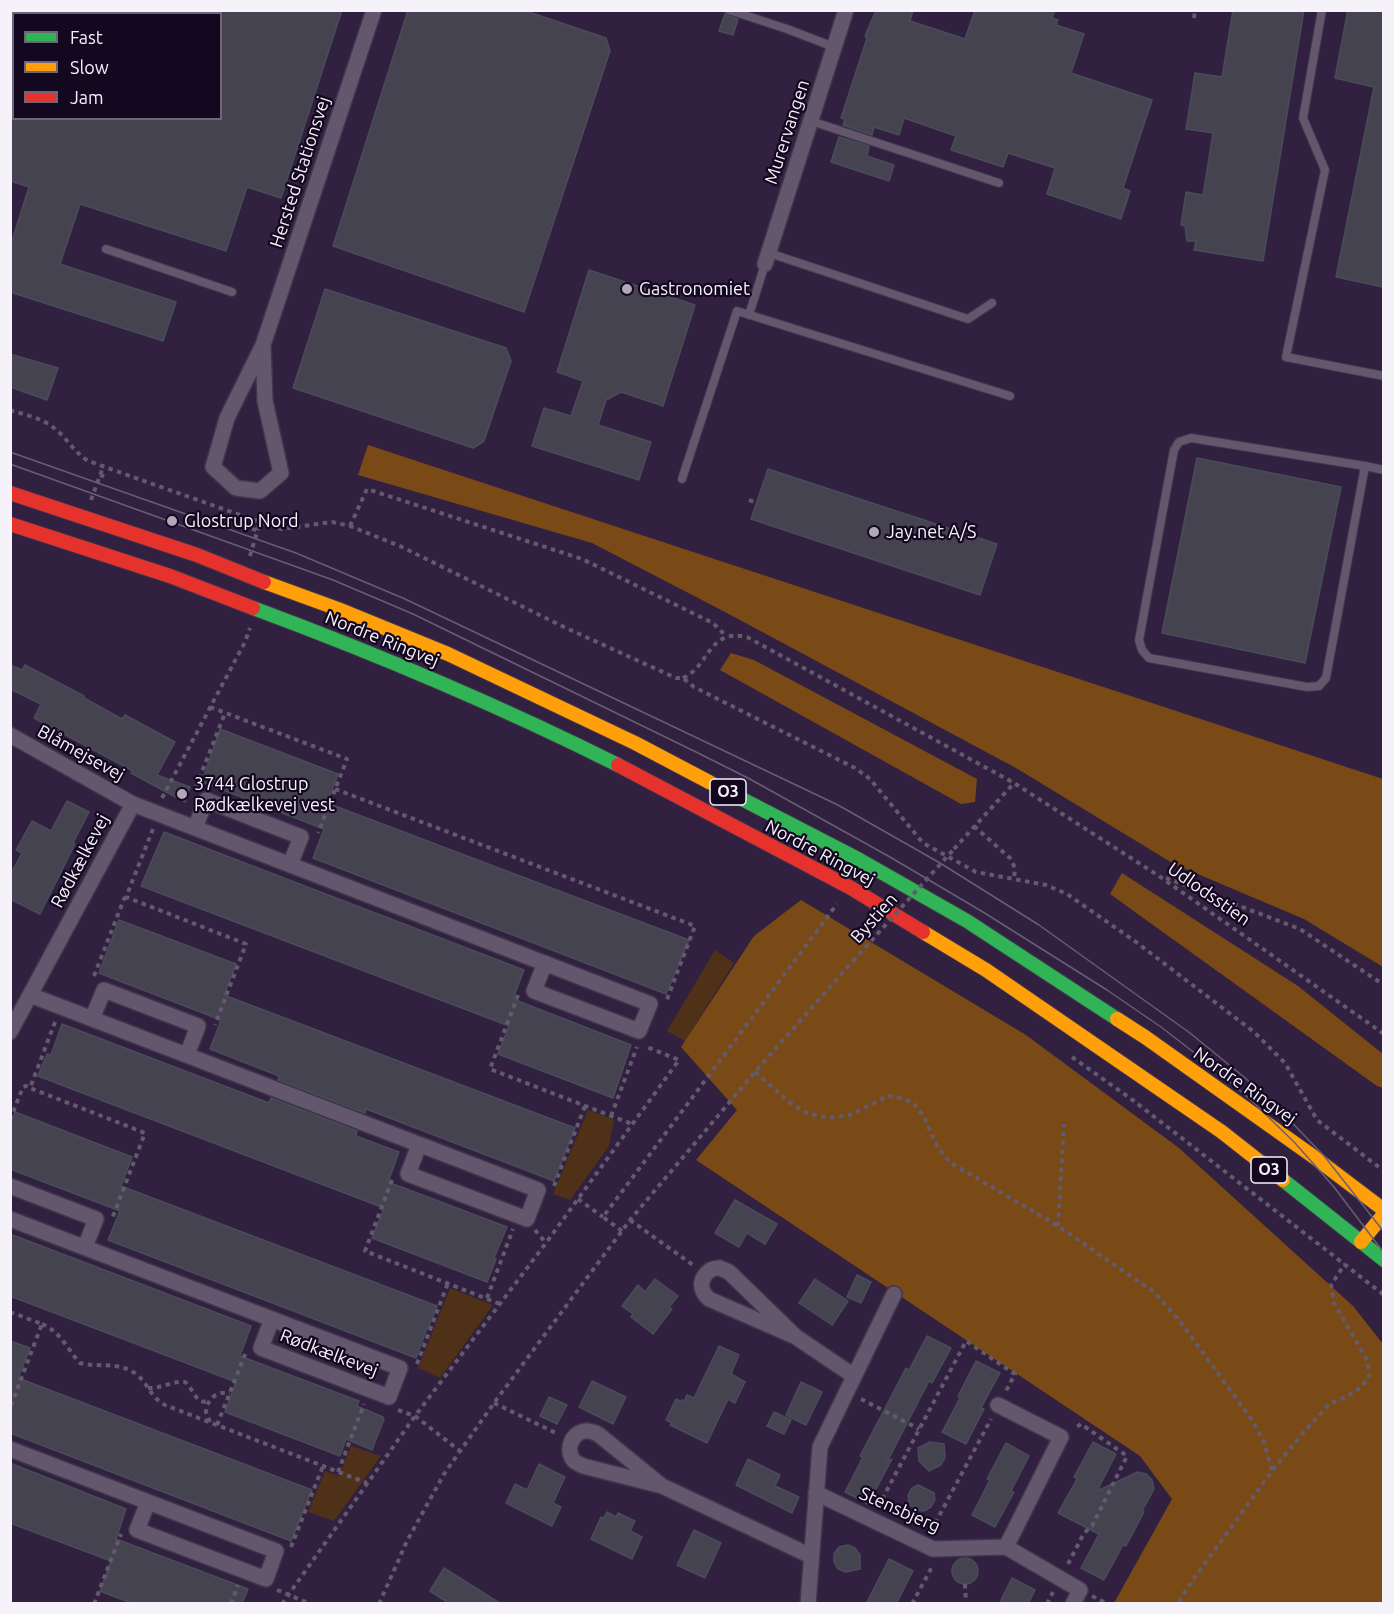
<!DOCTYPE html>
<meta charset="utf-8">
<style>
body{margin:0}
#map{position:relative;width:1394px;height:1614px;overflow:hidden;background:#312040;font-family:Ubuntu,sans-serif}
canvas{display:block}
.frame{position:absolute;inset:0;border:12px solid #f5f2fa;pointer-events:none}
.legend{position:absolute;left:12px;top:12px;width:210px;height:108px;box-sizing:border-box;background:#140821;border:2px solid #6e6678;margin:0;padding:8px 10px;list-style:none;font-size:18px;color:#f5f2fa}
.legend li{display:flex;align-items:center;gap:12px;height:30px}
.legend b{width:30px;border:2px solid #6e6678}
</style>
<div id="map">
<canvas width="1394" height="1614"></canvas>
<div class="frame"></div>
<ul class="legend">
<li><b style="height:8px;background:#30b455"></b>Fast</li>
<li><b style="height:8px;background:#ff9f0a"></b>Slow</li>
<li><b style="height:8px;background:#e5322d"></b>Jam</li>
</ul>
</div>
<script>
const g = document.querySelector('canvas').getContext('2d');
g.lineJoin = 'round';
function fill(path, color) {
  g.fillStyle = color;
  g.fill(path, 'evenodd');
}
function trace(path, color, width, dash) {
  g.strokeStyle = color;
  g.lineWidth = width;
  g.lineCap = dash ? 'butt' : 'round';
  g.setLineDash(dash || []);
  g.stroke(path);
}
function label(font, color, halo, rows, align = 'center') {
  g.font = font + ' Ubuntu,sans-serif';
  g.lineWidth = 4.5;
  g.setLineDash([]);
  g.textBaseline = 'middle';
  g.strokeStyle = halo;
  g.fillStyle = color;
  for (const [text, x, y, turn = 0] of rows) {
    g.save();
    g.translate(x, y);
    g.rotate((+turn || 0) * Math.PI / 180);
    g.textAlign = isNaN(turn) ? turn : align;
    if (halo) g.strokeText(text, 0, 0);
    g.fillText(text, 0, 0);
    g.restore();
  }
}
const green = new Path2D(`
 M715 950 734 963 685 1041 667 1031Z
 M588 1110 614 1120 609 1146 570 1200 553 1194Z
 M450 1288 493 1305 440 1378 418 1368Z
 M351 1446 381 1456 334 1521 308 1512 325 1471 339 1476Z`);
const forest = new Path2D(`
 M368 445 1383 779V967L1304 919 1174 864 1016 768 725 612 592 543 358 475Z
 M731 653 754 660 977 779 975 802 961 804 720 670Z
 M1122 873 1298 986 1383 1054V1088L1377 1086 1110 894Z
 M801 900 1026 1035 1179 1148 1353 1306 1383 1344V1603H1114L1172 1499 1140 1456 696 1160 737 1110 681 1047 754 936Z`);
const building = new Path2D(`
 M220 10H342L281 198 247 187 226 251 80 204 60 264 176 302 163 341 10 292V247L29 187 10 181V118H220Z
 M408 10H523L606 38 610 51 524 312 333 246Z
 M876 10H913L910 21 965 39 975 10H1055L1052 18 1058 20 1056 25 1084 34 1071 73 1152 100 1123 188 1130 191 1121 219 1047 194 1055 168 1008 153 1003 167 951 150 956 136 904 118 899 135 874 127 872 135 843 125 845 119 841 118 867 38 865 36Z
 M1233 10H1304L1263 261 1194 250 1196 241H1187L1185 226 1181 225 1186 192 1203 195 1213 133 1186 129 1195 73 1222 77Z
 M1348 10H1383V287L1336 277 1374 87 1335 78Z
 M725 14 738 19 733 35 719 31Z
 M839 137 869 146 867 156 894 165 889 181 831 162Z
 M589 270 695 305 663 406 621 392 606 400 598 425 651 442 639 480 532 446 544 408 571 416 583 381 557 372Z
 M325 289 506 348 511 361 484 441 473 448 293 388Z
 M10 354 58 368 47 400 10 387Z
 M1197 458 1341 487 1305 663 1162 633Z
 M768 469 997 544 980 595 751 519Z
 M10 665 22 670 25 665 84 696V698L122 719 125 715 175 742 157 775 190 787 185 802 131 773 133 771 34 718 41 704 10 689Z
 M220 729 338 774 327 803 689 940 666 994 313 858 324 829 202 782Z
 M67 801 89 812 73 843 75 844 40 914 10 899V875L22 853 16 850 32 821 51 831Z
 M164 832 524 970 513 999 631 1045 613 1098 498 1054 509 1026 141 886Z
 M119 920 236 964 224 995 575 1128 554 1181 366 1109 365 1113 351 1108 278 1080 279 1076 210 1049 221 1020 99 973Z
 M62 1024 269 1103 271 1098 357 1131 356 1136 399 1152 388 1182 507 1227 494 1258 496 1259 487 1282 372 1238 384 1208 38 1076 47 1054 51 1055Z
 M15 1112 132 1157 121 1186 437 1306 428 1328H427L416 1358 108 1240 120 1211 10 1169V1123Z
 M735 1200 777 1224 765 1244 747 1233 739 1247 715 1233Z
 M10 1234 251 1326 240 1356 359 1401 357 1406 383 1417 384 1419 372 1450 346 1439 340 1456 225 1412 236 1382 10 1296Z
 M857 1275 871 1282 861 1303 847 1297Z
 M655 1279 678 1296 669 1307 672 1309 653 1334 631 1317 633 1314 622 1306 638 1285 645 1292Z
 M815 1279 848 1301 832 1325 799 1303Z
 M927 1336 951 1348 932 1383 929 1381 902 1433 887 1462 892 1459 868 1504 845 1492 863 1457 860 1456 906 1368 909 1370Z
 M10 1341 30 1348 18 1378 312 1490 291 1541 10 1433Z
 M719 1346 739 1355 731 1374 745 1382 735 1403 728 1399 707 1443 670 1425 672 1423 666 1420 676 1399 682 1402V1400L684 1401 687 1395 694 1398Z
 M976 1361 1000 1373 981 1408 984 1409 966 1444 942 1432 960 1398 958 1396Z
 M592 1381 626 1397 613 1424 579 1407Z
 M801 1382 822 1392 806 1425 786 1415Z
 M549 1397 567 1405 557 1424 540 1416Z
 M774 1412 791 1420 784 1434 767 1426Z
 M930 1442 944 1444 945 1458 941 1465 929 1471 919 1461 918 1448Z
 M1093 1442 1116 1454 1097 1491 1138 1472 1146 1474 1152 1480 1154 1489 1142 1511 1144 1512 1126 1546 1123 1545 1104 1580 1081 1568 1099 1534 1058 1513 1077 1479 1074 1477Z
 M1006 1443 1029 1456 1011 1491 1014 1492 995 1527 972 1515 990 1480 987 1479Z
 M748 1459 780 1475 775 1486 799 1497 792 1513 736 1485Z
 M10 1463 126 1509 116 1539 248 1589 242 1604H134L100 1591 111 1561 10 1523Z
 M539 1464 565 1477 553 1503 561 1507 552 1526 506 1503 515 1484 527 1490Z
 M918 1485 934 1493 935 1500 931 1507 924 1511 915 1510 909 1504 908 1495 912 1488Z
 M607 1512 616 1517 618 1513 635 1521 630 1531 642 1537 632 1559 591 1539 601 1517 604 1518Z
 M694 1530 721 1543 705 1578 677 1565Z
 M848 1545 855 1548 860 1555V1569L846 1572 838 1569 834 1562V1554L839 1547Z
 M952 1571a13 13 0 1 1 26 0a13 13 0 1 1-26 0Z
 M889 1559 913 1571 896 1604H866Z
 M444 1568 501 1604H450L430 1591Z
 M1012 1578 1035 1590 1028 1604H999Z`);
const path = new Path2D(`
 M1194 18 1195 10
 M10 410C25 415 42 418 54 428 67 438 73 451 88 461L260 522 282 529 332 522 350 526 402 547 564 627 676 678H683L694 687 855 768 870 779 923 843 976 872 1046 885 1067 894 1136 942 1254 1032 1285 1063 1317 1120 1384 1171
 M100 475 106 477
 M91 500 103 467
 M749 500 757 503
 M350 526 367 489 582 559 713 623 726 636
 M252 529 258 530
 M250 556 260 522
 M683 678C710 666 708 628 747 637L1014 783 1159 876 1384 1034
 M210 707 347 759 318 833
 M196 787 225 713
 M335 789 695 926 666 1002
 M162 798 245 642 250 628
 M974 826 1010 858 1015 868 1014 880
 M153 829 126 897 246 944 215 1025
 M954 849 1014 783
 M1166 878 1300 929 1384 985
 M94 976 124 899 126 897
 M518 995 490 1069 632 1124
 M55 1022 30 1088 145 1133 112 1219
 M1072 1057 1134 1101 1384 1295
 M755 1072 789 1102 807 1113 828 1118 850 1115 888 1096 903 1098 914 1104 923 1115 938 1148 951 1163 1058 1226 1154 1292 1182 1324 1252 1420 1264 1442 1272 1471 1187 1588 1178 1604
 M611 1116 637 1047
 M10 1120 23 1087 26 1086 30 1088
 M392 1180 365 1251 500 1304
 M554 1186 585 1106
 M578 1199 603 1217
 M630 1220 693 1265
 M1058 1226 1064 1124
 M535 1230 546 1243
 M622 1231 603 1217 837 904
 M487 1298 513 1229
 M10 1312 42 1324 10 1408
 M42 1324C61 1332 67 1349 80 1363 99 1368 119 1361 136 1374 148 1383 151 1398 165 1405L367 1483
 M417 1364 448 1283
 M148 1388C160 1389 171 1381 185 1382 194 1389 195 1405 209 1401
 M861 1399 919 1429
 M494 1403 558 1434
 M398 1410 415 1416 460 1451
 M210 1422 206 1412C207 1399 216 1391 230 1393
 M217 1425 246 1352
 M1273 1470 1301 1435 1329 1404 1346 1397 1360 1388 1369 1377 1368 1362 1334 1303 1331 1285 1345 1264
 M338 1472 364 1404
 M878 1507 966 1341 1015 1374 1006 1391
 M931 1531 991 1419
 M291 1547 323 1466
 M1068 1564 1084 1533 1092 1526 1127 1456 1081 1424 1074 1429
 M965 1584 966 1604
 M277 1590 311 1604
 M1092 1596 1108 1604
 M94 1604 121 1534
 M231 1604 238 1585
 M282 1604 415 1416 546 1243 679 1060 647 1047 646 1044
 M379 1604 407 1541 444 1474 494 1403 630 1220 755 1072 853 961
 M912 1604 933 1565
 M1047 1604 1053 1592`);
const lane = new Path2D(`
 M729 10 787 29 834 47
 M1322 10 1303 118 1325 170 1286 357 1384 376
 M811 121 999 183
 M106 249 232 292
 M769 253 968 319 992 303
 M749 315 765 264
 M1365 466 1326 678 1319 686 1307 687 1149 658 1142 650 1139 640 1174 450 1179 442 1191 438 1365 466 1384 470
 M682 479 737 311 1010 396`);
const street = new Path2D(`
 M765 264 846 10
 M263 345 265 401 281 473 260 491 236 488 213 467 227 418 263 345 374 10
 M10 735 133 804 650 1004 639 1031 534 991 545 963
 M195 828 206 800 301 837 290 865
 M30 995C200 1060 369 1125 538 1190L527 1219 408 1174 419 1145
 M92 1019 104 990 198 1026 187 1055
 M10 1032 133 804
 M10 1186 96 1219 85 1247
 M10 1219 99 1253 400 1368 389 1397 261 1348 272 1319
 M796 1337 709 1299C708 1298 703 1293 703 1291 698 1280 708 1267 720 1268 722 1269 727 1271 729 1272L796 1337 854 1376
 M998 1405 1061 1437 1006 1547
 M10 1449 135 1497 148 1502 276 1551 266 1579 137 1530 148 1502
 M662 1486 583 1466C580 1464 576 1463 574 1461 564 1449 573 1430 588 1431 591 1431 595 1433 598 1434L662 1486 811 1556
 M816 1493 933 1549 1006 1547 1080 1590 1073 1604
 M808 1604 820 1447 894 1294`);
const fast = new Path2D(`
 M253 608C377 654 500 706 618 765
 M709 782 858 859 967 921 1117 1019
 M1283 1180 1384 1260`);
const slow = new Path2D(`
 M264 582 338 609 448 654 635 743 709 782
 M923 932 986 970 1222 1132 1283 1180
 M1117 1019 1145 1037 1314 1157 1384 1210
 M1361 1242 1384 1214`);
const jam = new Path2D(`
 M10 493 197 555 264 582
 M10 524 170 576 253 608
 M618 765 851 888 923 932`);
const tram = new Path2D(`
 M10 452 296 553 405 599 838 805 940 863 1039 925 1190 1033 1244 1077 1274 1104 1325 1157 1384 1232
 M10 464 333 580 413 614 696 752 748 778 890 857 983 912 1107 990 1161 1027 1214 1068 1253 1102 1295 1143 1334 1187 1384 1253`);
const pathBridge = new Path2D(`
 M853 961 954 849`);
const markers = [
 [627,289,6,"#b0a8b9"],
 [172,521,6,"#b0a8b9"],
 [874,532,6,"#b0a8b9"],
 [182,794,6,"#b0a8b9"]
];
const shields = [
 [728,792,36],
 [1269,1170,36]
];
const shieldNames = [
 ["O3",728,792],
 ["O3",1269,1170]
];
const streetNames = [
 ["Murervangen",787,132,-72],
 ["Hersted Stationsvej",300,172,-72],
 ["Nordre Ringvej",382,639,22],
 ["Blåmejsevej",81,753,29],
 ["Nordre Ringvej",820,853,28],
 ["Rødkælkevej",80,861,-62],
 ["Udlodsstien",1209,894,35],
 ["Bystien",874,918,-48],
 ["Nordre Ringvej",1245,1086,35],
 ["Rødkælkevej",329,1353,21],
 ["Stensbjerg",900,1510,24]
];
const poiNames = [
 ["Gastronomiet",639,289],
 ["Glostrup Nord",184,521],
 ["Jay.net A/S",886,532],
 ["3744 Glostrup",194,784],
 ["Rødkælkevej vest",194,805]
];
fill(green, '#4e3117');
fill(forest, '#7a4a16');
fill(building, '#464351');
trace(building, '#494c59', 1.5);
trace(lane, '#40364a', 10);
trace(street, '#40364a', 18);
trace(fast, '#40364a', 16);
trace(slow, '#40364a', 16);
trace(jam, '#40364a', 16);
trace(path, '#645a6e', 4, [4.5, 4.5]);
trace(lane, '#63576e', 8);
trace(street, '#63576e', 15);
trace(fast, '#30b455', 14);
trace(slow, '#ff9f0a', 14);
trace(jam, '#e5322d', 14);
trace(tram, '#695f73', 1.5);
trace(pathBridge, '#645a6e', 4, [4.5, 4.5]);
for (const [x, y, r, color] of markers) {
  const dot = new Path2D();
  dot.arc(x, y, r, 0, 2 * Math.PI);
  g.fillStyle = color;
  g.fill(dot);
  trace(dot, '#140821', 2);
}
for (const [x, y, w] of shields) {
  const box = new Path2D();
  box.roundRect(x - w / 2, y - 13, w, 26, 4.5);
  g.fillStyle = '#140821';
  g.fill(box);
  trace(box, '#f5f2fa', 1.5);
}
label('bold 16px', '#f5f2fa', null, shieldNames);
label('18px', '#f5f2fa', '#140821', streetNames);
label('18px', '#f5f2fa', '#140821', poiNames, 'left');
</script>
